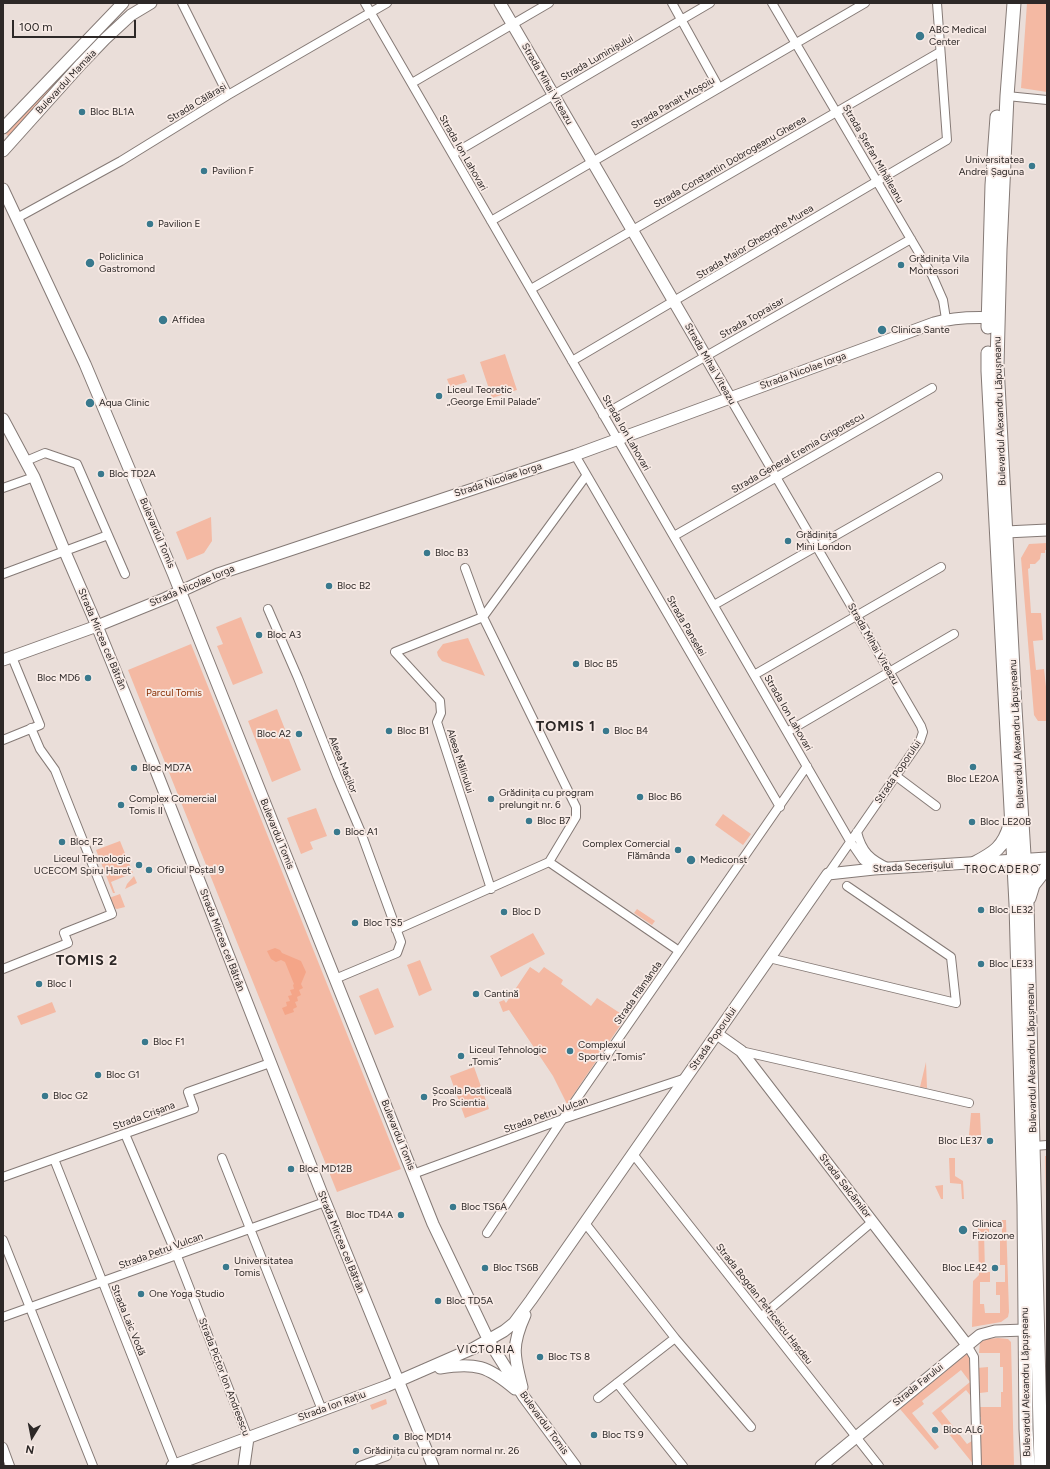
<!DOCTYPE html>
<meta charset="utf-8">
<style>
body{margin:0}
#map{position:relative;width:1050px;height:1469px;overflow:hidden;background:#eaded9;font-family:Figtree,sans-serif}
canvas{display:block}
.frame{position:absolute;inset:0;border:4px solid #2d2827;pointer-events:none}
.north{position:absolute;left:12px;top:1417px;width:40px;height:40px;-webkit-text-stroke:3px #f8ebe6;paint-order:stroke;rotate:190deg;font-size:11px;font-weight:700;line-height:16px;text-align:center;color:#2d2827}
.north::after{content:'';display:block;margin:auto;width:14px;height:18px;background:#2d2827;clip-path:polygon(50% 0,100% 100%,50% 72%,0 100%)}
.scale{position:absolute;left:12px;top:20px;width:124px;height:18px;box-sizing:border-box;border:2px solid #2d2827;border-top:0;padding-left:5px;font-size:12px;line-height:14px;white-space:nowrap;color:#2d2827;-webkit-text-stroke:3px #f8ebe6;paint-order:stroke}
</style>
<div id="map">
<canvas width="1050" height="1469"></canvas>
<div class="frame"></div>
<div class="north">N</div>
<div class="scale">100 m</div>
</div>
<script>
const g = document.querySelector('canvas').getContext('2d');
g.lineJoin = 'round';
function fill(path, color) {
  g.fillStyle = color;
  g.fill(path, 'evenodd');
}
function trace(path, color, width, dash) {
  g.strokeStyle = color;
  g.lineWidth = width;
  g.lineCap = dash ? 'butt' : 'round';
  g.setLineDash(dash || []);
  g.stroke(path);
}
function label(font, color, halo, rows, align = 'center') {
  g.font = font + ' Figtree,sans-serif';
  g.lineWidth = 3.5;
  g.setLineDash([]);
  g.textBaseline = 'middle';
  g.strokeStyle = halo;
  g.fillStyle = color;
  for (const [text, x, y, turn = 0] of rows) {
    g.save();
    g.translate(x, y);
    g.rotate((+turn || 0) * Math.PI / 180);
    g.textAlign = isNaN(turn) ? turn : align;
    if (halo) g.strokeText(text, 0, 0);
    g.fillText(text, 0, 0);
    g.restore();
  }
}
const green = new Path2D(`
 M1027 3H1047V92L1021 88Z
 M110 23 88 47 86 53 54 89 8 136 6 134Z
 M505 354 517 390 492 398 480 362Z
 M464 374 467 382 450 387 447 379Z
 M211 517 212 541 204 553 187 560 176 532Z
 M1047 543V550H1045V553H1041L1040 559 1035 564H1030V568L1028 569 1031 613H1041L1043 640 1033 641 1036 670 1044 669 1047 696V721H1038L1034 715 1021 558 1029 544Z
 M241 617 263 673 233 685 217 646 223 644 216 627Z
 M468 638 485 676 442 661 438 656 437 652 443 644Z
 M191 644 401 1169 337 1192 128 670Z
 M277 709 301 770 272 782 248 721Z
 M316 808 327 836 310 842 313 849 301 854 287 818Z
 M723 814 751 834 743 845 715 825Z
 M120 841 133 873 111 882 115 893H113L96 850Z
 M134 876 137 883 125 889 127 884Z
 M120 894 125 907 117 909 114 908 109 898Z
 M637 909 655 921 652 925 634 913Z
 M533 933 545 954 501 977 490 956Z
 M420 960 432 990 419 996 407 965Z
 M530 967 539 973 544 967 563 980 561 984 591 1006 597 998 626 1017 567 1104 553 1076 509 1010 503 1012 499 1002 504 1000 506 1003Z
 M378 988 394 1027 375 1035 359 996Z
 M52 1002 56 1012 21 1025 17 1016Z
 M926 1062 927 1088 920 1087Z
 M474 1067 489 1109 465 1118 450 1076Z
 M971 1113H980L981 1135 977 1136V1146H968Z
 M1045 1156H1047V1237Z
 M949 1158H955V1176L963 1181 964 1199H962L961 1184 950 1183Z
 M943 1185V1199H941L935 1186Z
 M978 1220H989V1232H984L985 1272H990V1282H980V1304H984L985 1313H1000V1295H996V1282H1005V1265H1000V1239L1002 1238V1220H1006L1009 1312 1008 1317 1001 1322 972 1327 973 1281 979 1275Z
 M998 1338 1008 1339 1011 1342 1014 1466H981V1417L978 1416 977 1368 988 1367V1392L980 1393V1407H1001V1392H1003V1367H1000V1353H979L980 1342 987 1339Z
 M968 1353 972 1358 973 1393 970 1395 966 1390 941 1411 967 1444 972 1441 973 1442 974 1465 932 1413 970 1382 961 1370 922 1401 924 1404 912 1413 939 1447 935 1450 900 1409Z
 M386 1399 387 1404 372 1410 370 1405Z`);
const water = new Path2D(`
 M275 948 280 950 282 953 301 961 306 972 301 984 303 988 299 990 301 995 297 997 298 1001 295 1002 297 1007 293 1009 294 1012 285 1015 282 1008 287 1006 286 1002 290 1001 288 996 292 995 290 990 294 989 293 985 294 984 285 962 281 960 276 962 271 959 267 951Z`);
const street = new Path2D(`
 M182 3 228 95
 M365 3 850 841 863 860 874 869
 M672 3 719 88
 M772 3 932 275 943 300 946 319
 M412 83 549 3
 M1007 96 1047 100
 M453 154 710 3
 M17 218 121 161 228 95 387 3
 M491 221 865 3
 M531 289 940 52
 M572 361 947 140 937 3
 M730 398 921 726 923 732 920 741 828 874
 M603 415 911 239
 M575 455 780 807
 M3 488 34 477
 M108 535 125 574
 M674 536 932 388
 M3 574 108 535 77 464 45 453 26 461
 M714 605 938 477
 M268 609 298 678 337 776 360 830 401 942 397 953 335 979
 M483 617 395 652 440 701 441 713 437 722 491 889
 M483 617 586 476
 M754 675 941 567
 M787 732 954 634
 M3 740 40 725 12 657
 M896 776 936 806
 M857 832C862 852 870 859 889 868
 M549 862 679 951
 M396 930 549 862 576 817V807L483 617 465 568
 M769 958 956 1003 951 957 847 886
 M3 969 68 943 64 933 112 914 55 770 40 749 31 728
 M741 1051 969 1103
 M125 1134 177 1256 248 1438
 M1034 1146 1047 1145
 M633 1154 879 1466
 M222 1158 322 1410
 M54 1159 175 1465
 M413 1174 563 1119 686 1078
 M3 1177 194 1109 188 1092 270 1063
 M585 1223 675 1338 751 1427
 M487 1233 560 1123 807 766
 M3 1240 93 1466
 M762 1316 872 1222
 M3 1317 325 1202
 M967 1345 974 1357 977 1466
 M617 1383 683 1466
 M598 1398 675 1338
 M3 1447 10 1466
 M360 1466 387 1456`);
const secondary = new Path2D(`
 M500 3 730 398
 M3 128 123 3
 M3 151 81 64 105 39 131 15 151 3
 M3 189 85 364 173 573 433 1224 489 1341 524 1397 575 1466
 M3 419 34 477 65 552 97 626 153 763 322 1194 433 1466
 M1006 532 1047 530
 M3 660 97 626 166 598 218 574 575 455 934 323C954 317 975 317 996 318
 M717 1034 741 1051 967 1345
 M440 1368C475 1362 488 1366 515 1389
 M522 1387C514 1356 511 1346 525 1315
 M172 1466 387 1386 474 1348 504 1331 514 1323 531 1300 828 874 874 869 1047 858
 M244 1466 248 1438
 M821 1466 980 1335 995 1331 1025 1330`);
const primary = new Path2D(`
 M1014 3 1007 96 1000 249 997 365 1015 708 1027 904 1041 1466
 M988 327 992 185 997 117
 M988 353V371L1016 904 1024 1205 1026 1429 1028 1466
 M975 863C994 853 1004 847 1010 825
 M1029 898 1033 885 1047 867`);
const markers = [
 [920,36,5,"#39798d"],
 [82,112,4,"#39798d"],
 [1032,166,4,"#39798d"],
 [204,171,4,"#39798d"],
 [150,224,4,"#39798d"],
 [90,263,5,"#39798d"],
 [901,265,4,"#39798d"],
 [163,320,5,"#39798d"],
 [882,330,5,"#39798d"],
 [439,396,4,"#39798d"],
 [90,403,5,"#39798d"],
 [101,474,4,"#39798d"],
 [788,541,4,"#39798d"],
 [427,553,4,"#39798d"],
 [329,586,4,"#39798d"],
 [259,635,4,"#39798d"],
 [576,664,4,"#39798d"],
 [88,678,4,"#39798d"],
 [389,731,4,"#39798d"],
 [606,731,4,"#39798d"],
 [299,734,4,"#39798d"],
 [973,767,4,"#39798d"],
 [134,768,4,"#39798d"],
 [640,797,4,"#39798d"],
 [491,799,4,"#39798d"],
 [121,805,4,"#39798d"],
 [529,821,4,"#39798d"],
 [972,822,4,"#39798d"],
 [337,832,4,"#39798d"],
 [62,842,4,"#39798d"],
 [678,850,4,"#39798d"],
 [691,860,5,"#39798d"],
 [139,865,4,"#39798d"],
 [149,870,4,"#39798d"],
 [981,910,4,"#39798d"],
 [504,912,4,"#39798d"],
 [355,923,4,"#39798d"],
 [981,964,4,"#39798d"],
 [39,984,4,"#39798d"],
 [476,994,4,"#39798d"],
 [145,1042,4,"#39798d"],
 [570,1051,4,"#39798d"],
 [461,1056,4,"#39798d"],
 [98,1075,4,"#39798d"],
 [45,1096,4,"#39798d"],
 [424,1097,4,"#39798d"],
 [990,1141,4,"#39798d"],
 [291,1169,4,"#39798d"],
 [453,1207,4,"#39798d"],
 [401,1215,4,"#39798d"],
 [963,1230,5,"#39798d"],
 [226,1267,4,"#39798d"],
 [485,1268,4,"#39798d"],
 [995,1268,4,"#39798d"],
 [141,1294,4,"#39798d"],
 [438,1301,4,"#39798d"],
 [540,1357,4,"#39798d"],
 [935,1430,4,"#39798d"],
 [594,1435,4,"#39798d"],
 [396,1437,4,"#39798d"],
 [356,1451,4,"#39798d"]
];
const poiNames = [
 ["ABC Medical",929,30],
 ["Center",929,42],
 ["Bloc BL1A",90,112],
 ["Universitatea",1024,160,"right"],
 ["Andrei Șaguna",1024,172,"right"],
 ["Pavilion F",212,171],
 ["Pavilion E",158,224],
 ["Policlinica",99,257],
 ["Gastromond",99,269],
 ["Grădinița Vila",909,259],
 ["Montessori",909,271],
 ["Affidea",172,320],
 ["Clinica Sante",891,330],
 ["Liceul Teoretic",447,390],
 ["„George Emil Palade”",447,402],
 ["Aqua Clinic",99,403],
 ["Bloc TD2A",109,474],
 ["Grădinița",796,535],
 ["Mini London",796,547],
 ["Bloc B3",435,553],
 ["Bloc B2",337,586],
 ["Bloc A3",267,635],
 ["Bloc B5",584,664],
 ["Bloc MD6",80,678,"right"],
 ["Bloc B1",397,731],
 ["Bloc B4",614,731],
 ["Bloc A2",291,734,"right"],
 ["Bloc MD7A",142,768],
 ["Bloc LE20A",973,779,"center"],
 ["Grădinița cu program",499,793],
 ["prelungit nr. 6",499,805],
 ["Bloc B6",648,797],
 ["Complex Comercial",129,799],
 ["Tomis II",129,811],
 ["Bloc B7",537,821],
 ["Bloc LE20B",980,822],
 ["Bloc A1",345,832],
 ["Bloc F2",70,842],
 ["Complex Comercial",670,844,"right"],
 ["Flămânda",670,856,"right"],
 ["Liceul Tehnologic",131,859,"right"],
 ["UCECOM Spiru Haret",131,871,"right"],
 ["Mediconst",700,860],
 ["Oficiul Poștal 9",157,870],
 ["Bloc LE32",989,910],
 ["Bloc D",512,912],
 ["Bloc TS5",363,923],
 ["Bloc LE33",989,964],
 ["Bloc I",47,984],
 ["Cantină",484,994],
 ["Bloc F1",153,1042],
 ["Complexul",578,1045],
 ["Sportiv „Tomis”",578,1057],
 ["Liceul Tehnologic",469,1050],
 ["„Tomis”",469,1062],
 ["Bloc G1",106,1075],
 ["Școala Postliceală",432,1091],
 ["Pro Scientia",432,1103],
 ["Bloc G2",53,1096],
 ["Bloc LE37",982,1141,"right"],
 ["Bloc MD12B",299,1169],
 ["Bloc TS6A",461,1207],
 ["Bloc TD4A",393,1215,"right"],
 ["Clinica",972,1224],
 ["Fiziozone",972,1236],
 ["Universitatea",234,1261],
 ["Tomis",234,1273],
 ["Bloc TS6B",493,1268],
 ["Bloc LE42",987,1268,"right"],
 ["One Yoga Studio",149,1294],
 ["Bloc TD5A",446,1301],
 ["Bloc TS 8",548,1357],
 ["Bloc AL6",943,1430],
 ["Bloc TS 9",602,1435],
 ["Bloc MD14",404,1437],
 ["Grădinița cu program normal nr. 26",364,1451]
];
const streetNames = [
 ["Strada Luminișului",597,58,-30],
 ["Bulevardul Mamaia",66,82,-47],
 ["Strada Mihai Viteazu",547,84,60],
 ["Strada Călărași",197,103,-31],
 ["Strada Panait Moșoiu",673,103,-30],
 ["Strada Ion Lahovari",463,153,60],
 ["Strada Ștefan Mihăileanu",873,154,60],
 ["Strada Constantin Dobrogeanu Gherea",730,162,-30],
 ["Strada Maior Gheorghe Murea",755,242,-31],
 ["Strada Topraisar",752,318,-30],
 ["Strada Mihai Viteazu",710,364,60],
 ["Strada Nicolae Iorga",803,371,-20],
 ["Bulevardul Alexandru Lăpușneanu",1000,411,-92],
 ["Strada Ion Lahovari",626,433,60],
 ["Strada General Eremia Grigorescu",798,453,-30],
 ["Strada Nicolae Iorga",498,480,-18],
 ["Bulevardul Tomis",157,533,67],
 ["Strada Nicolae Iorga",192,586,-23],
 ["Strada Panselei",686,626,60],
 ["Strada Mircea cel Bătrân",102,639,67],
 ["Strada Mihai Viteazu",873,644,60],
 ["Strada Ion Lahovari",788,713,60],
 ["Bulevardul Alexandru Lăpușneanu",1017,734,-93],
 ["Aleea Mălinului",460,761,72],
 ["Aleea Macilor",343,765,68],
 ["Strada Poporului",898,772,-56],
 ["Bulevardul Tomis",277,834,68],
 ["Strada Secerișului",913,867,-3],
 ["Strada Mircea cel Bătrân",222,940,69],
 ["Strada Flămânda",638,993,-55],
 ["Strada Poporului",713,1039,-55],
 ["Bulevardul Alexandru Lăpușneanu",1032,1058,-91],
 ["Strada Petru Vulcan",546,1115,-20],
 ["Strada Crișana",144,1116,-20],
 ["Bulevardul Tomis",398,1135,68],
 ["Strada Salcâmilor",845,1186,52],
 ["Strada Mircea cel Bătrân",341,1242,68],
 ["Strada Petru Vulcan",161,1251,-20],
 ["Strada Bogdan Petriceicu Hașdeu",764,1304,52],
 ["Strada Laic Vodă",128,1320,68],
 ["Strada Pictor Ion Andreescu",224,1377,69],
 ["Bulevardul Alexandru Lăpușneanu",1026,1382,-91],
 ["Strada Farului",918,1385,-39],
 ["Strada Ion Rațiu",332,1406,-20],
 ["Bulevardul Tomis",544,1423,54]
];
const parkNames = [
 ["Parcul Tomis",174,693]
];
const neighbourhoodNames = [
 ["TROCADERO",1002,870],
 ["VICTORIA",486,1350]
];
const districtNames = [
 ["TOMIS 1",566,727],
 ["TOMIS 2",87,961]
];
fill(green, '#f4b9a3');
fill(water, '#f4a588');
trace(street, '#857a76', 10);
trace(secondary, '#857a76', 13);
trace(primary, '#857a76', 15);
trace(street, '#fff', 8);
trace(secondary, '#fff', 11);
trace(primary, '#fff', 13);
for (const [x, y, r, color] of markers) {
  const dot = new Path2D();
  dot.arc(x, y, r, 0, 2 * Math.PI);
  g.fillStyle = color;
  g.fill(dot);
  trace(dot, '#f8ebe6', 1.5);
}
label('10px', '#2d2827', '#f8ebe6', poiNames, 'left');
label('10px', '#2d2827', '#f8ebe6', streetNames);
label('10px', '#872d00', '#f8ebe6', parkNames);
g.letterSpacing = '1px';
label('11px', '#2d2827', '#f8ebe6', neighbourhoodNames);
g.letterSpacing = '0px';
g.letterSpacing = '1px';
label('bold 14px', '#2d2827', '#f8ebe6', districtNames);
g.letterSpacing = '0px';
</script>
